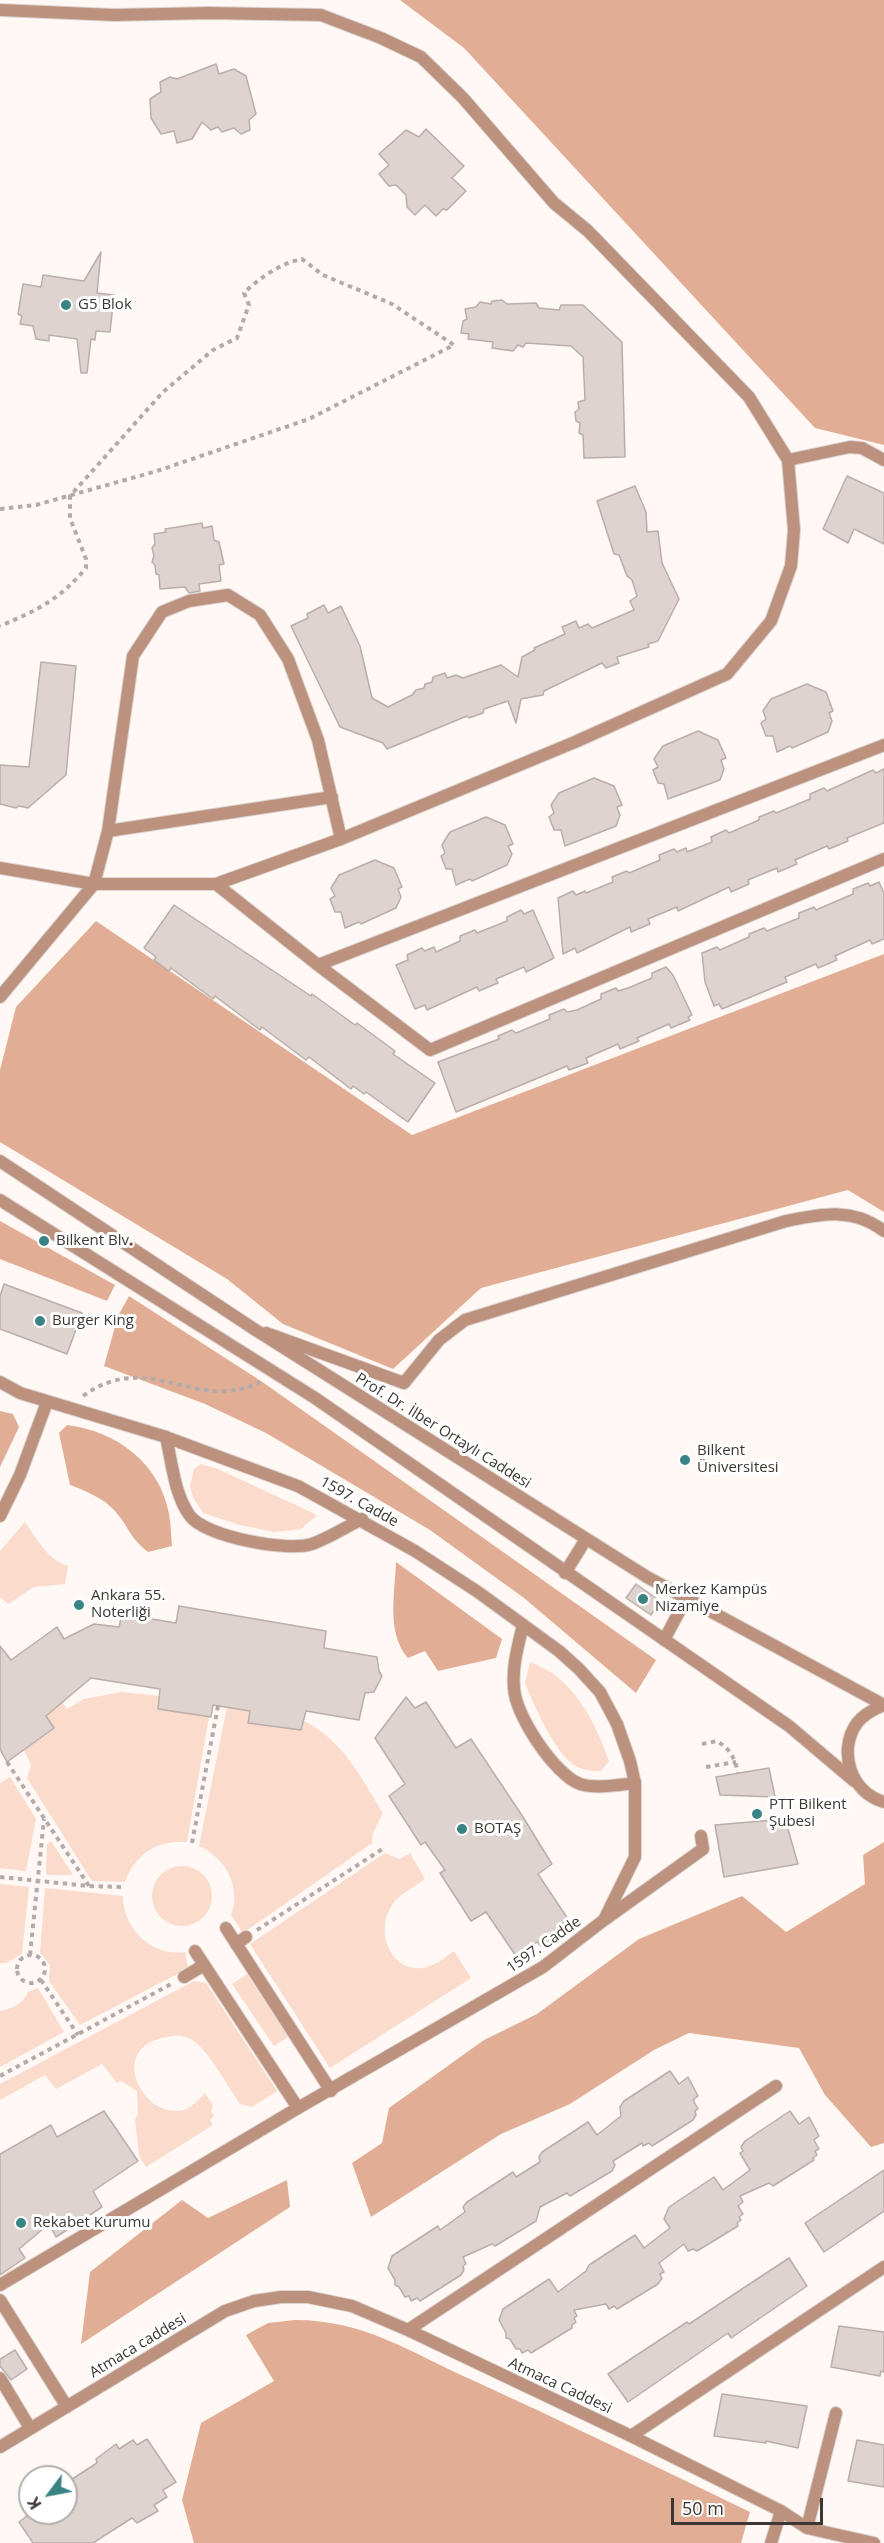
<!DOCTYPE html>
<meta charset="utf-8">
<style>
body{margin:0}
#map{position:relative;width:884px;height:2543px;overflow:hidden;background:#fff8f5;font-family:"Open Sans",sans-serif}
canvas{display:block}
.north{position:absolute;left:18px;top:2465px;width:60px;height:60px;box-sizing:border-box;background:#fff;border:2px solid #b1afae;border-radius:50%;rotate:238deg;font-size:16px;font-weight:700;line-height:24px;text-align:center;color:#3c3735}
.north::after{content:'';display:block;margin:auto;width:21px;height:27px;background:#3a8384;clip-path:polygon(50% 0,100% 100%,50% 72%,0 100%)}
.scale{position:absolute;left:671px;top:2498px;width:152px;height:27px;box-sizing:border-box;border:3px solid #3c3735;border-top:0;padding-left:8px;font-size:18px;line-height:21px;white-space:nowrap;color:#3c3735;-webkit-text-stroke:4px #fff;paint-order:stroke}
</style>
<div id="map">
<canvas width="884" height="2543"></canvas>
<div class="north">K</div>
<div class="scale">50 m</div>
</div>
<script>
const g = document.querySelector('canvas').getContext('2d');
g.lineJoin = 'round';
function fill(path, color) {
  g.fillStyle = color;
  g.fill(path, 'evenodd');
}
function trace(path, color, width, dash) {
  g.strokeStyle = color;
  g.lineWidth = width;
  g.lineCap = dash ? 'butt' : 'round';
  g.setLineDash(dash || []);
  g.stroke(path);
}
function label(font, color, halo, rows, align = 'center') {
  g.font = font + ' "Open Sans",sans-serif';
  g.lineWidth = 6;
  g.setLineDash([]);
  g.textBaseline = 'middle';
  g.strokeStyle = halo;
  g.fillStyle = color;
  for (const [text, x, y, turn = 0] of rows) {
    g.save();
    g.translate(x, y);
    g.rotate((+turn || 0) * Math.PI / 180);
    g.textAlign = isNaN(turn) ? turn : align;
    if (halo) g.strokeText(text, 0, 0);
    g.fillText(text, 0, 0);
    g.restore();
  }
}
const green = new Path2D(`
 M201 1464 218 1469 317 1515 301 1529 274 1532 240 1525 203 1513 194 1499 190 1486 194 1469Z
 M25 1522C36 1538 48 1560 68 1566L65 1584 34 1587 8 1604 0 1597V1551Z
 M530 1662C574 1678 594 1720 609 1761L601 1771C590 1771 579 1770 570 1762 552 1746 534 1705 525 1683Z
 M121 1692 159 1696V1709L209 1717 187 1842C157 1840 135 1854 125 1882L92 1881 27 1778 31 1765 24 1750 54 1728 40 1709 62 1702 67 1709 84 1699Z
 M227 1707 250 1711 248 1723 301 1730 304 1721C343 1740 361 1778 383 1813L373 1833 372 1843 243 1933 231 1915C242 1888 225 1857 199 1846Z
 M10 1777 36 1819 26 1871 0 1868V1783Z
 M51 1841 73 1875H46L47 1844Z
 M385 1853 400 1859 410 1853 425 1879C416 1886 403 1892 395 1901 369 1933 396 1983 435 1964 442 1961 448 1955 454 1951L471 1978 330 2068 250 1944Z
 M152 1896a30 30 0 1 1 60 0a30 30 0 1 1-60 0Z
 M0 1884 29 1887 22 1954 6 1963H0Z
 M45 1888 123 1896C123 1929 152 1957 185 1952L188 1967 181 1972 80 2025 49 1981 50 1965 40 1953Z
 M247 1974 288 2037 274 2046 232 1984Z
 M194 1981 206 1983 277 2091 252 2107 240 2104C228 2087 208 2048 189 2038 181 2034 170 2036 162 2038 106 2051 146 2124 187 2109 193 2106 200 2098 205 2093L213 2106 211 2111 214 2116 210 2120 213 2125 146 2167 139 2156 135 2119 138 2114 137 2091 121 2081 117 2083 102 2064 56 2089 45 2075 0 2100V2084Z
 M38 1988 64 2032 0 2067V2011C14 2008 22 2005 28 1992Z`);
const forest = new Path2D(`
 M400 0H884V445L815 428 464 48Z
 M96 921 412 1135 884 954V1212L848 1190 481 1288 393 1369 283 1324 227 1279 0 1142V1070L16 1007Z
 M0 1221 115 1285 107 1301 0 1259Z
 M129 1296 261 1381 656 1660 636 1693 524 1598 430 1530 266 1433 205 1404 104 1366 118 1316Z
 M0 1411 13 1414 19 1427 0 1467Z
 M67 1425C116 1431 160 1463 169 1514 171 1524 171 1536 172 1546L148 1552C129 1537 129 1527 115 1511 105 1499 84 1490 70 1485L59 1433Z
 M396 1562 502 1639 496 1658 438 1671 425 1651 408 1658C386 1633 395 1593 396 1562Z
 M884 1842V2143L871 2147 825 2095 799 2048 689 2033 654 2050 570 2104 501 2134 371 2217 352 2163 382 2143 389 2108 484 2040 537 2014 639 1939 742 1896 786 1932 865 1884 863 1855Z
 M287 2180 290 2207 81 2344 90 2272 182 2200 208 2218Z
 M295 2320C365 2320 409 2352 470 2379 564 2422 657 2467 750 2512L741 2543H194L182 2500 201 2423 274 2381 246 2335 268 2323Z`);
const building = new Path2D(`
 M216 64 219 74 234 69 246 76 256 114 249 120 250 130 241 134 234 128 222 132 218 127 211 130 202 122 192 139 177 143 174 131 161 134 151 118 150 99 161 92 160 82 170 77 177 79Z
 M426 129 464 166 452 178 466 191 447 210 443 209 436 216 425 205 415 215 407 207 406 195 396 185 389 186 379 174 389 165 379 154 406 130 419 137Z
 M101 252 97 293 114 295 110 332 96 331 95 340 91 339 87 373H81L77 339 49 335V341L36 339 33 326 20 324 22 316 18 314 23 284 41 287 43 275 84 281Z
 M502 300 507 304 536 303 539 308 559 310 561 305H583L622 342 625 457 584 458 583 435 579 433 580 423 576 421 575 412 579 409 578 402 585 400 583 357 571 346 526 343 523 347 518 345 513 351 492 348 493 342 468 339 469 334 461 333 463 321 467 319 465 309 476 307 480 302 491 304 492 301Z
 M847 476 884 493V544L854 529 848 543 823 529Z
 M635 486 646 512 647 532 658 531 662 563 679 599 658 641 648 644 649 647 617 657 619 663 606 668 602 663 552 687 544 691 543 695 521 699 516 723 508 701 484 709 483 713 469 718 467 716 387 749 383 743 340 727 291 626 308 618 307 614 324 605 328 613 341 606 360 646 372 698 388 707 412 695 416 690 424 688 425 684 432 682 433 677 445 673 447 678 456 675 463 678 501 665 518 677 522 657 535 650 534 648 565 634 562 627 576 621 579 628 588 624 592 628 634 610 630 601 637 596 632 580 627 576 619 555 614 554 597 501Z
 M202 523 203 528 212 526 214 540 219 542 224 564 219 565 221 581 199 584 200 591 189 593 185 587 160 589 159 575 156 574 155 565 152 562 154 556 152 548 155 544 154 534 166 532 165 529Z
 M41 662 76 666 66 775 28 808 19 806 16 808 0 804V765L29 767Z
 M807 684 826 692 833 711 829 713 832 721 828 732 792 748 790 746 777 752 773 736H766L761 723 766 719 763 711 771 699Z
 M698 731 718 740 726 758 721 760 724 769 720 780 668 799 664 784 658 783 653 770 658 767 654 759 663 746Z
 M884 769V823L847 838 848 841 829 849 827 846 795 860 797 864 778 872 777 868 748 880 749 884 731 892 729 887 678 911 677 907 648 919 650 924 631 932 630 927 577 953 575 948 563 954 558 898 573 891 576 895 585 891 586 893 613 882 612 877 627 871 629 873 660 860 659 855 674 849 677 852 686 848 687 852 712 842 711 837 726 830 729 833 759 820V817L774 811 776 813 810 799V794L824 788 827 791 873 770 876 773Z
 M594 778 614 786 622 805 617 807 620 815 616 826 565 846 561 830H554L549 817 554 813 551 805 559 793Z
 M486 817 505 825 513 844 508 846 512 854 507 865 472 881 470 879 456 885 452 869H446L441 856 445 853 442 845 450 832Z
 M375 860 394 868 402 887 398 889 401 897 396 908 361 924 359 922 345 928 341 912H335L330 899 335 896 331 888 339 875Z
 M879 882 884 893V939L872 944 870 940 835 956 837 960 818 968 816 964 785 977 787 982 722 1009 719 1004 714 1006 705 982 702 953 717 947 720 950 749 937V934L764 928 767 931 799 918V913L814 907 816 910 853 894V889L868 883 870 886Z
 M174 905 311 996 312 994 355 1025 357 1023 395 1051 393 1054 435 1083 408 1122 366 1092 364 1094 353 1086 351 1089 309 1057 306 1060 262 1027 260 1030 215 996 213 999 171 968 169 971 154 960 156 957 144 948Z
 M521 910 524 914 533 910 554 958 526 972 524 967 496 979 498 983 479 991 477 987 427 1010 425 1005 415 1009 396 965 408 960 407 955 422 948 425 951 434 947 436 952 460 941V936L475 930 477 933 507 921V917Z
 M666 967 673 975 692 1015 688 1017 690 1020 671 1028 669 1024 637 1038 639 1041 620 1049 618 1044 586 1058 588 1063 569 1070 567 1066 456 1112 438 1062 499 1039 498 1036 512 1030 516 1033 550 1019 549 1015 564 1009 567 1012 577 1010 601 999V994L616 988 618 991 628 988 652 978V973Z
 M4 1284 82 1313 67 1354 0 1329V1296Z
 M636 1584 660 1601 651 1615 626 1598Z
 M179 1606 326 1631 324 1648 377 1657 379 1671 382 1676 374 1692 365 1693 359 1720 306 1711 301 1730 248 1723 250 1711 213 1705 211 1717 158 1709 160 1689 91 1678 46 1716 54 1728 7 1762 0 1749V1646L11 1660 57 1627 64 1639 94 1624 119 1627 122 1614 176 1623Z
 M406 1697 415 1708 426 1702 456 1748 471 1739 523 1817 552 1864 538 1874 568 1919 558 1929 559 1940 541 1946 537 1942 516 1956 486 1912 471 1921 440 1873 445 1870 425 1842 421 1845 389 1796 405 1784 375 1738Z
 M769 1768 775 1797 720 1795 716 1777Z
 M785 1819 798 1864 724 1877 715 1825Z
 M670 2071 679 2084 688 2077 698 2096 693 2100 698 2109 695 2111 696 2115 693 2120 652 2146 649 2143 643 2146 642 2143 613 2161 615 2165 612 2171 570 2196 567 2193 540 2207 536 2221 495 2246 492 2244 463 2257 466 2264 463 2266 464 2270 461 2275 420 2301 417 2298 411 2301 409 2296 405 2297 399 2287 395 2285V2280L388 2268 392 2256 438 2226 440 2230 465 2212 463 2207 467 2202 513 2172 516 2177 540 2162 539 2157 542 2152 588 2122 597 2135 621 2116 620 2107 624 2101Z
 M104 2111 138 2161 93 2191 102 2207 56 2237 49 2224 19 2249 25 2258 0 2275V2154L51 2125 57 2137Z
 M790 2111 799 2124 809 2117 819 2136 814 2140 819 2149 815 2151 817 2155 813 2158 814 2160 773 2186 769 2183 740 2196 743 2202 738 2206 743 2214 739 2217 741 2220 737 2223 738 2226 697 2251 693 2249 688 2251 684 2244 659 2263 664 2272 660 2274 662 2278 658 2284 617 2309 614 2306 609 2309 606 2304 574 2310 577 2316 574 2318 576 2322 572 2325V2328L531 2353 528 2350 522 2353 520 2349H516L510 2339 506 2338V2333L499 2320 503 2309 549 2279 558 2292 586 2271 589 2265 635 2235 644 2248 670 2228 664 2219 669 2207 714 2177 723 2190 750 2170 740 2153 743 2151 741 2147 745 2141Z
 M884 2170V2211L824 2252 805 2223Z
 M789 2258 807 2286 731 2338 728 2333 628 2402 608 2374 687 2322 689 2324Z
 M839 2326 884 2332V2372L881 2371 880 2376 831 2367Z
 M15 2350 27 2369 11 2380 0 2366V2359Z
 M722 2394 807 2406 798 2448 766 2441V2443L714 2436Z
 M147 2439 176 2482 163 2490 167 2497 154 2505 158 2511 137 2523 132 2518 93 2543H33L19 2522 31 2513H66V2483L97 2463 96 2459 116 2444 119 2449 133 2440 137 2445Z
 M857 2440 884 2445V2487L848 2481Z`);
const path = new Path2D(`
 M0 509 36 505 157 471 309 419 454 345 392 304 323 275 302 259C281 263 259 278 244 293L249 305 237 338 213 350 163 392 70 496V518L86 559V568C59 600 38 610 0 626
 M83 1396C149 1348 196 1414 260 1382
 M702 1744 717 1741C730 1749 735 1758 738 1773
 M7 1762 89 1886
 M706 1767 736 1762
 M192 1843 218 1706
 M0 1877 89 1886 123 1887
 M257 1930 384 1848
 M17 1969a14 14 0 1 1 28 0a14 14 0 1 1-28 0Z
 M30 1955 44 1819
 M41 1980 78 2035
 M0 2076 173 1983`);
const service = new Path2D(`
 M166 1437C172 1462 174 1494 190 1516 206 1537 288 1552 312 1544 329 1538 346 1527 362 1519
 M0 1516 20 1475 47 1402
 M523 1625C518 1646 512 1666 514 1688 515 1715 555 1775 580 1784 597 1789 617 1785 635 1783
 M604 1920 703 1849 701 1836`);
const pedestrian = new Path2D(`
 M226 1928 331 2091
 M236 1944 246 1937
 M195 1951 298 2108
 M184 1977 204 1965`);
const minor = new Path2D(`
 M0 10 114 15 209 13 321 15 381 38 421 57 463 98 554 203 588 231 749 397 788 460 794 530 791 566 771 621 727 674 575 742 341 839 216 884H94L0 868
 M788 460 850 447 862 448 884 460
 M108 831 332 797
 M216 884 318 965 430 1050 884 859
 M318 965 884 745
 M0 997 94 884 108 831 133 656 162 612 189 601 228 595 260 615 288 659 318 740 341 839
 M266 1333 404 1383 439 1340 465 1320 786 1221C822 1214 853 1207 884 1231
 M0 1382 20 1393 166 1437 298 1486 415 1551 478 1592 559 1651 579 1669 600 1692 617 1724 630 1761 635 1783V1857L604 1920 543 1967 298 2108 0 2285
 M0 2300 67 2407
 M408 2330 776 2086
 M0 2378 30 2428
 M631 2436 884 2267
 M0 2447 225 2311 254 2301 281 2297H308L352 2306 408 2330 631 2436 781 2511 807 2528 874 2543
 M807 2528 836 2413
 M771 2543 781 2511`);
const tertiary = new Path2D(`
 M0 1161 254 1329 647 1577 884 1705
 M0 1200 315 1398 789 1726 854 1781
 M565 1573 586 1539
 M664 1640 686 1599
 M884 1705C874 1709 864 1714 857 1723 837 1751 851 1793 884 1802`);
const markers = [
 [66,305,6,"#3a8384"],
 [44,1241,6,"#3a8384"],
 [40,1321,6,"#3a8384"],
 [685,1460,6,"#3a8384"],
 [643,1599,6,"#3a8384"],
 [79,1605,6,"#3a8384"],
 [757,1814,6,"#3a8384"],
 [462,1829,6,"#3a8384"],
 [21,2223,6,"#3a8384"]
];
const poiNames = [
 ["G5 Blok",78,305],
 ["Bilkent Blv.",56,1241],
 ["Burger King",52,1321],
 ["Bilkent",697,1451],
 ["Üniversitesi",697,1468],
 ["Merkez Kampüs",655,1590],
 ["Nizamiye",655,1607],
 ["Ankara 55.",91,1596],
 ["Noterliği",91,1613],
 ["PTT Bilkent",769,1805],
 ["Şubesi",769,1822],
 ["BOTAŞ",474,1829],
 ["Rekabet Kurumu",33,2223]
];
const streetNames = [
 ["Prof. Dr. İlber Ortaylı Caddesi",443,1431,32],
 ["1597. Cadde",359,1502,29],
 ["1597. Cadde",544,1945,-35],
 ["Atmaca caddesi",138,2346,-31],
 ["Atmaca Caddesi",560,2386,25]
];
fill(green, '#fbdbcc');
fill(forest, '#e1ae95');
fill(building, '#ded3ce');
trace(building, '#b9aeaa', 1.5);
trace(service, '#dcd5d2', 14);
trace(pedestrian, '#dcd5d2', 14);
trace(minor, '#dcd5d2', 14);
trace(tertiary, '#dcd5d2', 14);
trace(path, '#b2aba9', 4, [4.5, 4.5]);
trace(service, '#bc927e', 12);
trace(pedestrian, '#bc927e', 12);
trace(minor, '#bc927e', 12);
trace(tertiary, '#bc927e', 12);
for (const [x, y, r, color] of markers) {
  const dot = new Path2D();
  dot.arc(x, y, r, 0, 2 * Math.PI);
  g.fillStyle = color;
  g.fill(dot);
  trace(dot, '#fff', 2);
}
label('15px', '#3c3735', '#fff', poiNames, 'left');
label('15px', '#3c3735', '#fff', streetNames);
</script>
